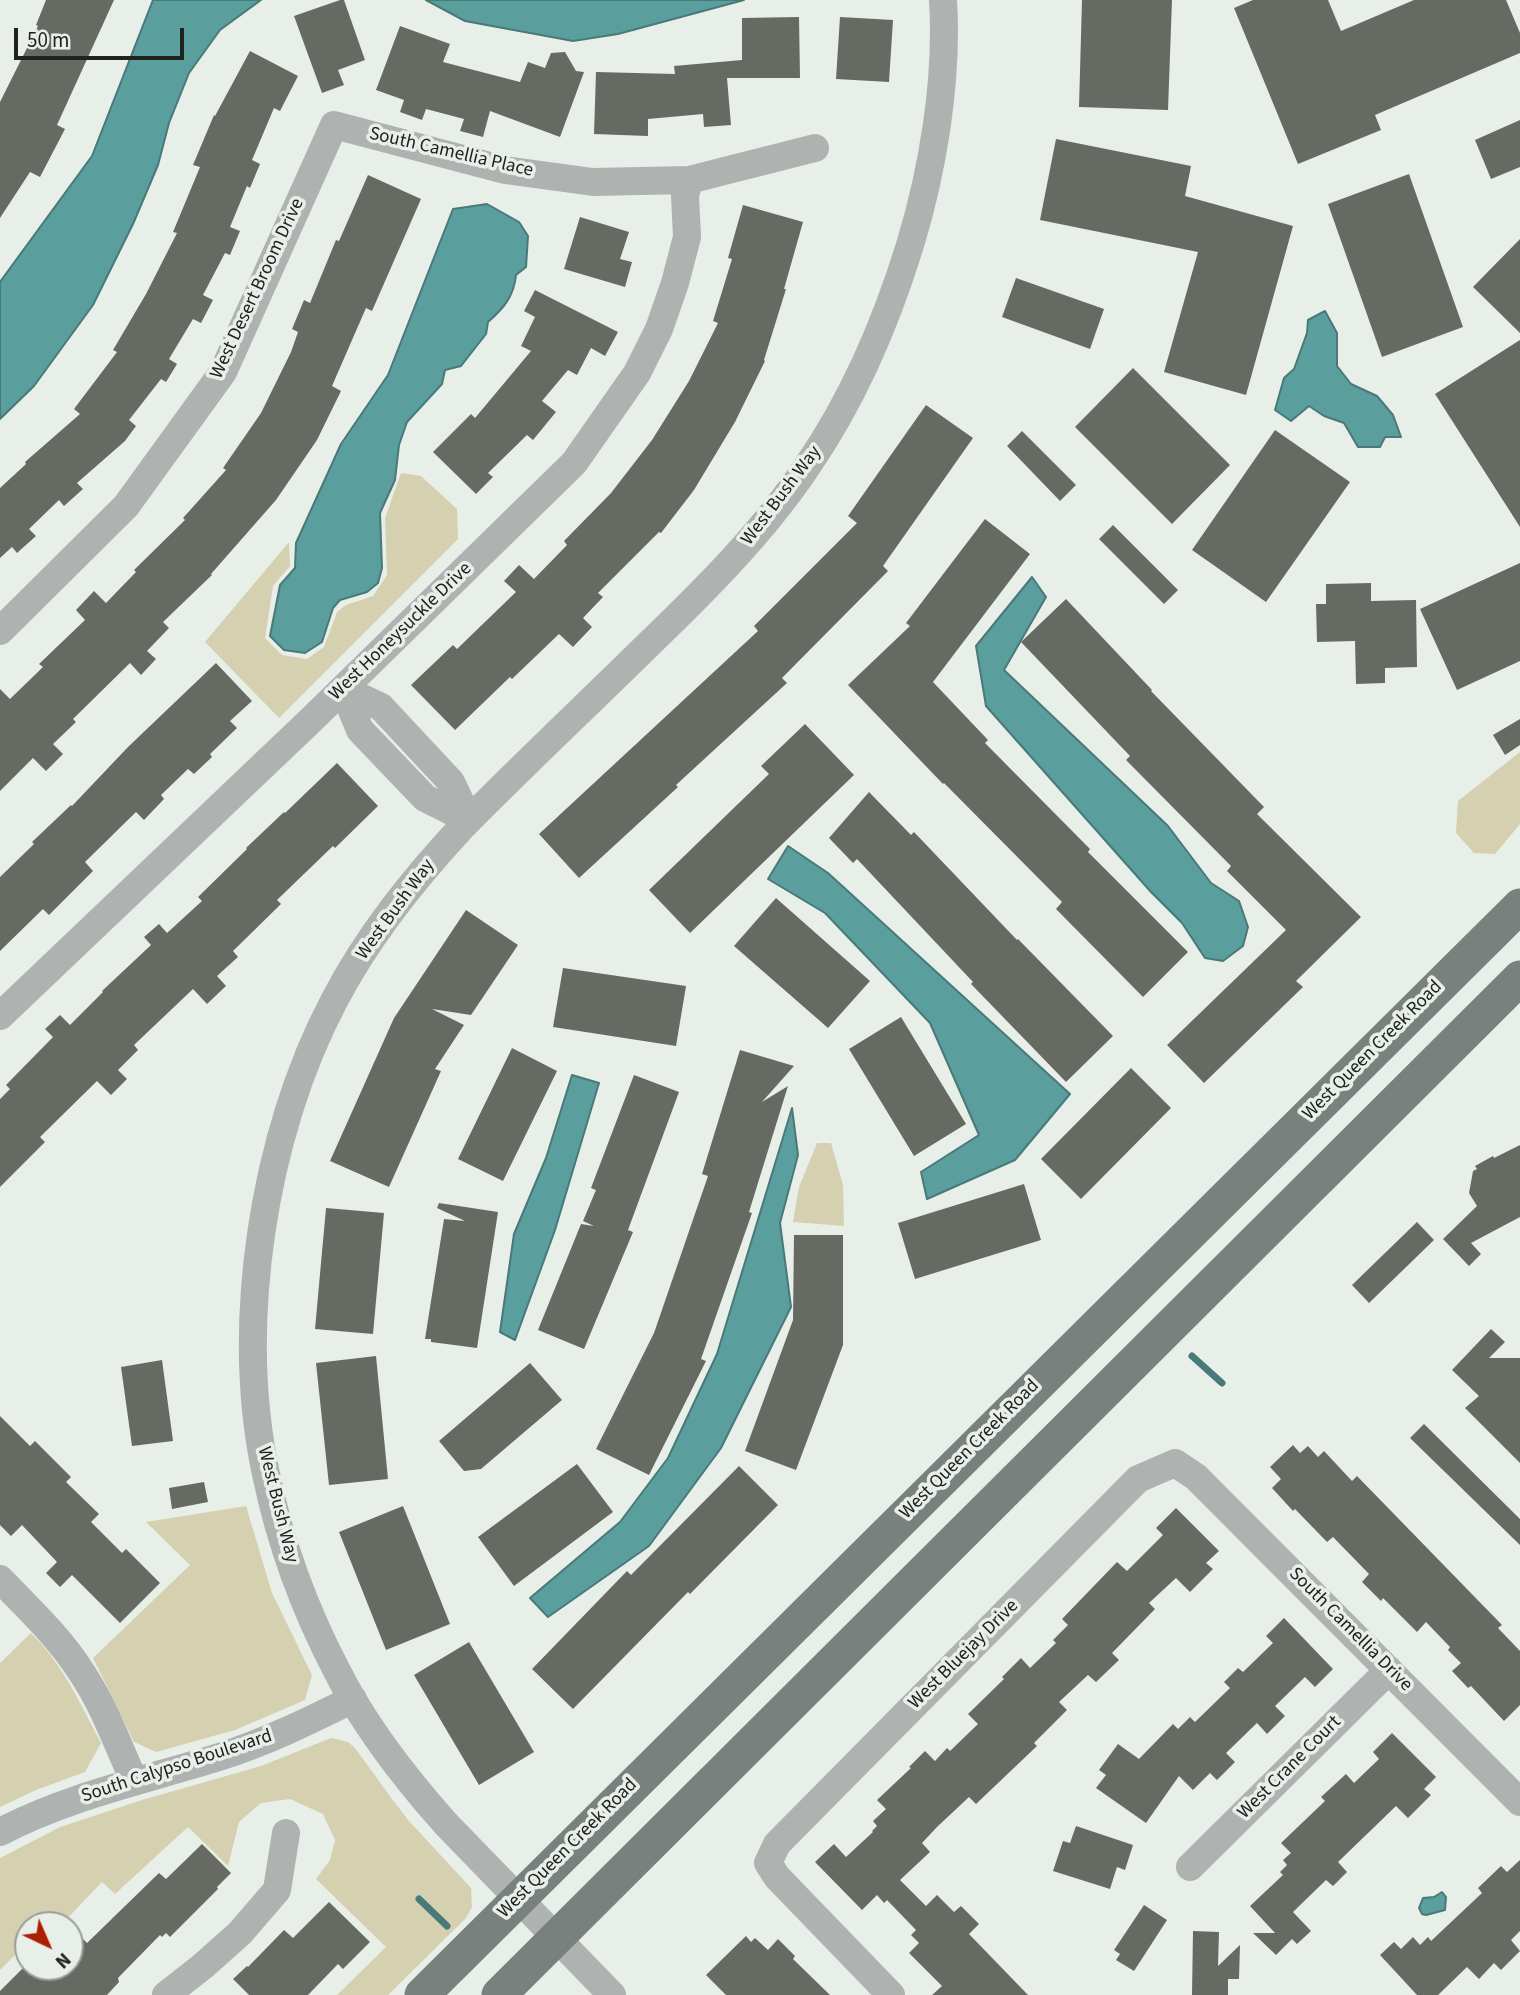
<!DOCTYPE html>
<style>
body{margin:0}
#map{position:relative;width:1520px;height:1995px;overflow:hidden;background:#e8efe9;font-family:"Source Sans 3",sans-serif}
canvas{display:block}
.north{position:absolute;left:14px;top:1911px;width:70px;height:70px;box-sizing:border-box;background:#e8efe9;border:2px solid #989d99;border-radius:50%;rotate:136deg;font-size:19px;font-weight:700;line-height:28px;text-align:center;color:#202220}
.north::after{content:'';display:block;margin:auto;width:24px;height:32px;background:#ad1f03;clip-path:polygon(50% 0,100% 100%,50% 72%,0 100%)}
.scale{position:absolute;left:14px;top:28px;width:170px;height:32px;box-sizing:border-box;border:4px solid #202220;border-top:0;padding-left:9px;font-size:21px;line-height:24px;white-space:nowrap;color:#202220;-webkit-text-stroke:5px #e8efe9;paint-order:stroke}
</style>
<div id="map">
<canvas width="1520" height="1995"></canvas>
<div class="north">N</div>
<div class="scale">50 m</div>
</div>
<script>
const g = document.querySelector('canvas').getContext('2d');
g.lineJoin = 'round';
function fill(path, color) {
  g.fillStyle = color;
  g.fill(path, 'evenodd');
}
function trace(path, color, width, dash) {
  g.strokeStyle = color;
  g.lineWidth = width;
  g.lineCap = dash ? 'butt' : 'round';
  g.setLineDash(dash || []);
  g.stroke(path);
}
function label(font, color, halo, rows, align = 'center') {
  g.font = font + ' "Source Sans 3",sans-serif';
  g.lineWidth = 7;
  g.setLineDash([]);
  g.textBaseline = 'middle';
  g.strokeStyle = halo;
  g.fillStyle = color;
  for (const [text, x, y, turn = 0] of rows) {
    g.save();
    g.translate(x, y);
    g.rotate((+turn || 0) * Math.PI / 180);
    g.textAlign = isNaN(turn) ? turn : align;
    if (halo) g.strokeText(text, 0, 0);
    g.fillText(text, 0, 0);
    g.restore();
  }
}
const green = new Path2D(`
 M401 473 421 476 457 509 458 539 279 718 205 642 289 542 290 566 273 586 265 638 282 655 307 659 324 647 337 612 346 605 373 596 387 575 385 518Z
 M1520 752V824L1495 854 1474 853 1456 833 1458 801Z
 M817 1143H831L843 1185 844 1226 793 1222 799 1187Z
 M246 1506 272 1593 312 1675 305 1700 235 1730 156 1752 134 1742 93 1658 190 1565 146 1522Z
 M31 1633C62 1663 81 1705 101 1743L85 1772 36 1790 0 1807V1663Z
 M331 1738 348 1742 355 1748 392 1799 409 1821 471 1888 472 1907 466 1918 388 1995H337L386 1947 316 1879 330 1860 335 1840 323 1814 290 1799 261 1803 239 1822 228 1866 188 1827 115 1894 102 1882 61 1925H28V1956L21 1949 0 1970V1858L60 1827 142 1800 261 1766Z`);
const water = new Path2D(`
 M153 0H261L220 30 189 73 169 123 158 165 133 224 93 305 34 386 0 419V282L92 156Z
 M426 0H744L618 34 573 41 465 21Z
 M487 204 519 222 528 236 526 267 516 275C514 296 504 308 488 322L486 334 461 366 445 370 442 384 407 422 399 445 395 480 380 513 382 568 378 583 367 592 340 600 333 608 322 642 305 653 284 650 270 636 280 585 295 568 296 543 341 444 388 375 453 209Z
 M1325 311 1337 333V366L1351 384 1377 396 1393 415 1401 437H1385L1380 447H1358L1344 423 1324 416 1309 406 1291 421 1275 410 1284 378 1294 369 1307 333 1308 320Z
 M1032 577 1046 597 1004 670 1168 826 1211 883 1239 901 1248 927 1243 946 1223 961 1205 958 1182 923 1151 892 986 706 976 646Z
 M788 846 828 873 1070 1094 1015 1160 927 1199 921 1172 979 1135 930 1023 825 913 768 879Z
 M572 1075 599 1083 555 1230 515 1340 500 1332 514 1234 546 1158Z
 M792 1108 798 1155 780 1223 791 1307 721 1448 649 1546 548 1617 530 1598 620 1522 668 1458 717 1354Z
 M1442 1892 1446 1897 1445 1910 1426 1915 1422 1914 1419 1908 1423 1898 1434 1897Z`);
const stream = new Path2D(`
 M1192 1356 1222 1383
 M419 1899 447 1926`);
const building = new Path2D(`
 M46 0H114L57 125 65 129 40 177 30 172 0 218V102L38 26 36 25Z
 M340 0H344L365 60 338 70 344 85 322 93 294 16Z
 M1082 0H1172L1168 110 1079 107Z
 M1253 0H1328L1341 31 1414 0H1506L1520 33V53L1375 115 1381 130 1298 164 1234 8Z
 M799 17 800 78H727L731 125 704 127 703 114 648 119V136L594 134 596 72 675 74 674 66 742 60V18Z
 M840 17 893 20 889 82 836 79Z
 M400 26 450 44 443 62 520 82 528 62 545 68 551 53 565 52 576 71 584 72 560 137 490 111 483 137 460 131 464 119 426 109 422 120 400 112 404 100 376 90Z
 M250 51 298 76 280 111 274 108 252 160 260 164 250 188 247 186 230 227 240 231 230 255 225 253 203 295 213 300 201 323 193 319 169 359 177 364 166 382 161 379 129 420 136 426 125 441 77 483 83 489 64 506 59 500 29 529 36 536 17 553 12 547 0 558V488L26 464 25 462 80 414 74 409 117 352 113 350 146 294 177 233 173 232 200 167 193 165 214 115 215 116Z
 M1520 120V167L1491 179 1475 140Z
 M1056 139 1191 166 1185 196 1293 226 1246 395 1164 372 1198 252 1040 220Z
 M1409 174 1463 327 1382 357 1328 204Z
 M368 175 421 199 372 311 366 308 332 386 341 391 317 440 276 500 211 574 212 575 163 622 169 628 147 651 156 659 141 675 130 663 73 719 76 722 53 744 63 754 46 771 33 758 0 791V689L10 699 43 667 39 664 85 620 76 610 94 591 106 603 136 572 134 570 185 520 183 518 226 470 223 468 261 413 291 352 298 332 292 329 304 300 310 303 336 240 339 241Z
 M743 205 803 222 784 289H786L764 360 765 361 735 422 694 490 661 533 659 532 598 593 603 597 583 618 592 627 573 647 559 634 512 679 510 677 455 730 411 685 453 645 457 649 516 592 504 581 519 565 534 579 567 545 564 541 611 493 652 440 689 381 718 323 713 321 732 259 728 258Z
 M580 217 629 232 620 259 632 262 625 287 564 269Z
 M1520 239V333L1473 287Z
 M1016 278 1104 309 1090 349 1002 317Z
 M535 290 618 332 605 356 591 348 577 375 568 370 542 401 556 412 533 440 527 435 488 473 493 477 476 494 433 452 471 414 475 418 531 351 521 346 535 317 524 311Z
 M1520 340V527L1435 394Z
 M1133 368 1230 465 1172 524 1075 427Z
 M926 405 973 438 883 566 888 571 782 678 787 683 676 785 678 787 579 878 539 834 758 631 754 626 857 523 848 516Z
 M1275 430 1350 482 1266 602 1192 550Z
 M1022 431 1076 485 1060 501 1007 446Z
 M985 519 1030 554 933 682 988 740 985 743 1090 849 1088 852 1188 952 1143 997 1056 909 1062 902 944 783 943 784 848 685 910 626 906 623Z
 M1113 525 1178 590 1164 604 1099 539Z
 M1520 563V661L1457 690 1420 609Z
 M1371 583V601L1416 600 1417 667 1385 668V683L1356 684 1355 641 1317 642 1316 604H1326V584Z
 M1066 599 1152 690 1151 691 1264 807 1257 814 1361 917 1296 981 1303 987 1204 1083 1167 1045 1286 930 1227 871 1231 866 1126 760 1130 756 1021 642Z
 M216 663 252 701 230 721 237 728 210 754 212 757 194 774 188 769 161 795 164 799 144 820 136 812 85 862 93 871 49 915 43 909 0 951V877L34 844 32 842 71 805 72 806 128 747Z
 M1520 719V745L1505 755 1493 735Z
 M805 724 854 775 690 933 649 890 769 774 761 766Z
 M337 763 378 806 335 848 333 846 277 900 281 904 233 951 238 957 217 976 226 986 207 1004 193 989 134 1045 138 1050 118 1070 127 1079 111 1095 97 1081 40 1137 45 1142 0 1187V1099L10 1089 6 1085 53 1037 45 1029 60 1015 70 1025 103 992 102 991 151 945 144 937 159 924 167 933 202 901 198 897 247 849 246 848 284 812 285 813Z
 M869 792 911 835 914 832 1017 940 1018 939 1113 1036 1066 1082 971 984 973 982 857 859 853 863 829 838Z
 M776 898 870 981 828 1028 734 946Z
 M466 910 518 945 471 1015 432 1009 464 1025 435 1069 441 1071 389 1187 330 1161 394 1018Z
 M563 968 686 986 676 1046 553 1027Z
 M901 1017 966 1124 914 1156 849 1049Z
 M512 1048 557 1071 503 1181 458 1159Z
 M740 1050 794 1066 762 1102 788 1086 749 1212 752 1213 701 1359 706 1361 649 1475 596 1449 654 1333 708 1176 702 1174Z
 M1131 1068 1171 1108 1081 1199 1041 1159Z
 M634 1075 679 1092 628 1230 633 1232 584 1349 538 1330 581 1224 594 1226 583 1221 596 1190 591 1188Z
 M1520 1145V1217L1471 1243 1481 1254 1469 1266 1443 1239 1477 1206 1469 1193 1473 1171 1477 1169 1475 1166 1493 1156 1494 1158Z
 M1024 1184 1041 1240 915 1279 898 1223Z
 M439 1203 498 1212 477 1348 431 1342V1339H425L444 1219 465 1221 437 1208Z
 M326 1208 384 1213 373 1334 315 1329Z
 M1417 1222 1434 1240 1369 1303 1352 1285Z
 M794 1235H843V1345L796 1470 745 1451 793 1320Z
 M1491 1329 1505 1342 1489 1358H1520V1463L1465 1408 1479 1396 1452 1370Z
 M376 1356 388 1479 329 1485 316 1363Z
 M162 1360 173 1441 132 1446 121 1367Z
 M530 1363 562 1400 481 1469 464 1471 439 1441Z
 M0 1416 30 1446 35 1441 71 1477 66 1482 99 1514 91 1522 122 1553 126 1549 160 1583 120 1623 72 1575 60 1587 46 1573 57 1562 22 1525 11 1536 0 1525Z
 M1424 1424 1520 1519V1545L1410 1438Z
 M1293 1445 1300 1453 1308 1446 1318 1457 1324 1451 1352 1481 1357 1476 1502 1625 1498 1628 1520 1651V1705L1504 1721 1471 1686 1468 1688 1452 1671 1461 1663 1448 1650 1450 1647 1426 1622 1417 1632 1383 1598 1381 1601 1362 1582 1369 1574 1333 1537 1327 1542 1295 1509 1293 1511 1272 1488 1281 1479 1270 1467Z
 M577 1464 613 1512 514 1586 478 1537Z
 M739 1466 778 1505 690 1594 688 1592 573 1709 532 1669 627 1571 631 1575Z
 M204 1482 208 1502 172 1509 169 1488Z
 M403 1506 450 1624 386 1650 339 1532Z
 M1176 1508 1219 1551 1206 1563 1213 1569 1190 1592 1176 1578 1149 1603 1155 1609 1112 1653 1119 1660 1096 1682 1088 1675 1059 1702 1067 1710 1034 1743 1037 1746 976 1804 969 1797 937 1827 922 1843 930 1852 900 1880 926 1906 937 1895 954 1912 961 1906 979 1924 969 1934 1028 1995H932L942 1986 909 1953 919 1943 911 1935 916 1930 887 1900 884 1903 877 1895 862 1910 815 1862 834 1844 846 1857 873 1832 872 1831 877 1826 873 1821 886 1809 877 1800 911 1768 909 1767 925 1751 935 1761 947 1748 950 1751 978 1724 968 1714 1004 1679 1002 1677 1021 1658 1030 1668 1056 1643 1053 1640 1068 1625 1062 1619 1117 1562 1127 1571 1163 1535 1156 1528Z
 M1284 1618 1333 1669 1315 1687 1305 1677 1275 1706 1285 1716 1267 1734 1257 1723 1226 1753 1235 1762 1217 1780 1210 1773 1193 1790 1179 1776 1146 1823 1096 1788 1106 1775 1099 1770 1118 1744 1139 1759 1173 1724 1178 1729 1190 1717 1195 1722 1230 1688 1224 1682 1238 1668 1243 1672 1273 1643 1266 1636Z
 M469 1642 534 1752 479 1785 414 1675Z
 M1392 1733 1436 1777 1424 1789 1431 1795 1408 1818 1396 1806 1338 1862 1347 1872 1333 1886 1326 1880 1293 1912 1311 1931 1297 1944 1292 1939 1276 1955 1253 1933H1275L1250 1906 1283 1875 1280 1872 1287 1865 1283 1860 1291 1853 1281 1843 1325 1801 1321 1797 1346 1774 1354 1783 1379 1759 1373 1752Z
 M1076 1826 1133 1845 1125 1870 1117 1867 1110 1889 1053 1871 1063 1841 1070 1843Z
 M202 1844 231 1873 217 1887 218 1889 170 1937 166 1933 162 1937 160 1935 118 1978 119 1982 107 1995H0V1991L24 1967H70V1926L87 1943 159 1873 166 1879Z
 M1520 1860V1931L1511 1940 1520 1951 1501 1970 1494 1963 1479 1979 1467 1967 1438 1995H1417L1380 1955 1394 1942 1401 1949 1413 1937 1420 1945 1428 1937 1431 1941 1482 1893 1478 1888 1501 1866 1507 1872Z
 M329 1902 370 1942 343 1969 338 1964 308 1995H249L233 1979 247 1966 248 1967 284 1930 293 1938Z
 M1144 1905 1167 1920 1134 1971 1116 1960 1120 1954 1114 1950Z
 M1193 1931 1219 1932 1218 1966 1240 1945 1239 1979H1228V1995H1192Z
 M746 1936 751 1942 755 1938 768 1950 778 1939 795 1956 793 1959 830 1995H726L706 1975Z`);
const minor = new Path2D(`
 M0 631 126 506 223 372 334 125 505 170 593 182 689 180 815 148
 M343 689 360 730 425 798 469 820
 M343 689 381 707 451 782 469 820
 M0 1016 311 720 574 463 637 373 659 329 675 283 687 237 685 196 689 180
 M0 1579C29 1609 60 1638 82 1673 104 1706 118 1745 134 1781
 M0 1832C69 1796 145 1780 219 1757 266 1742 309 1721 353 1699
 M1190 1867 1389 1670
 M166 1995 203 1966 240 1933 277 1890 286 1833
 M612 1995 446 1824C405 1778 365 1727 337 1671 305 1610 280 1542 266 1474 234 1325 263 1135 334 1001 367 937 412 881 461 828 523 765 587 705 650 643 707 588 764 531 808 465 854 398 886 323 910 245 933 170 948 79 943 0
 M891 1995 777 1877 768 1863 777 1844 1138 1479 1175 1463 1196 1477 1520 1802`);
const major = new Path2D(`
 M422 1995 1520 906
 M499 1995 1520 978`);
const streetNames = [
 ["South Camellia Place",451,153,13],
 ["West Desert Broom Drive",258,289,-65],
 ["West Bush Way",782,496,-53],
 ["West Honeysuckle Drive",401,632,-44],
 ["West Bush Way",396,910,-54],
 ["West Queen Creek Road",1373,1051,-45],
 ["West Queen Creek Road",970,1450,-45],
 ["West Bush Way",277,1505,76],
 ["South Camellia Drive",1350,1630,45],
 ["West Bluejay Drive",964,1655,-45],
 ["South Calypso Boulevard",177,1767,-18],
 ["West Crane Court",1290,1768,-45],
 ["West Queen Creek Road",568,1849,-45]
];
fill(green, '#d5d1b0');
fill(water, '#5a9e9e');
trace(water, '#497978', 2);
trace(stream, '#497978', 7);
fill(building, '#676a63');
trace(minor, '#aeb2b0', 28);
trace(major, '#79817e', 35);
label('19px', '#202220', '#e8efe9', streetNames);
</script>
